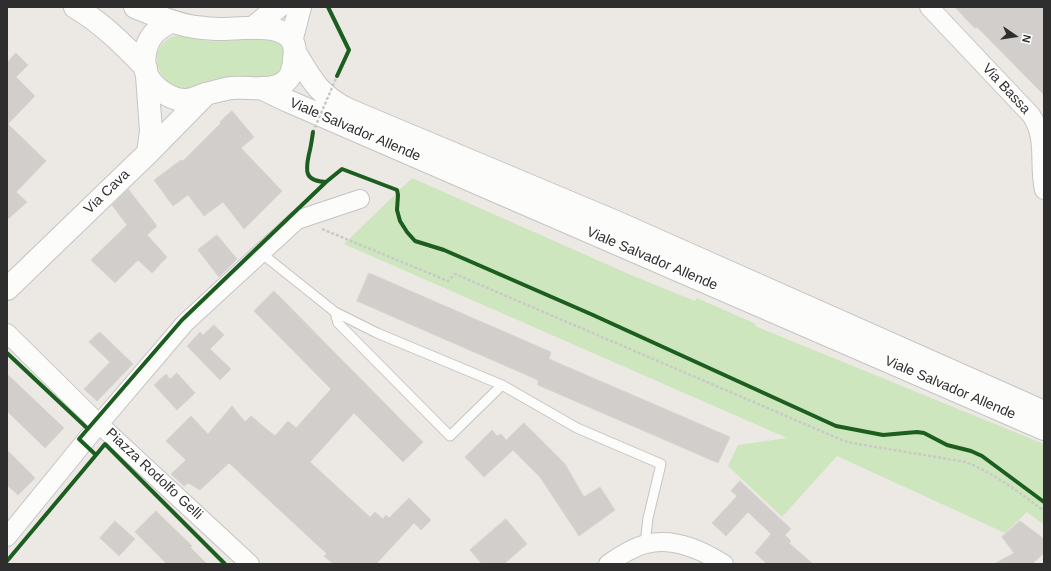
<!DOCTYPE html>
<style>
body{margin:0}
#map{position:relative;width:1051px;height:571px;overflow:hidden;background:#ece8e4;font-family:Arial,sans-serif}
canvas{display:block}
.frame{position:absolute;inset:0;border:8px solid #2e2e2e;pointer-events:none}
.north{position:absolute;left:995px;top:16px;width:40px;height:40px;-webkit-text-stroke:3px #fff;paint-order:stroke;rotate:103deg;font-size:11px;font-weight:700;line-height:16px;text-align:center;color:#2e2e2e}
.north::after{content:'';display:block;margin:auto;width:14px;height:18px;background:#2e2e2e;clip-path:polygon(50% 0,100% 100%,50% 72%,0 100%)}
</style>
<div id="map">
<canvas width="1051" height="571"></canvas>
<div class="frame"></div>
<div class="north">N</div>
</div>
<script>
const g = document.querySelector('canvas').getContext('2d');
g.lineJoin = 'round';
function fill(path, color) {
  g.fillStyle = color;
  g.fill(path, 'evenodd');
}
function trace(path, color, width, dash) {
  g.strokeStyle = color;
  g.lineWidth = width;
  g.lineCap = dash ? 'butt' : 'round';
  g.setLineDash(dash || []);
  g.stroke(path);
}
function label(font, color, halo, rows, align = 'center') {
  g.font = font + ' Arial,sans-serif';
  g.lineWidth = 3;
  g.setLineDash([]);
  g.textBaseline = 'middle';
  g.strokeStyle = halo;
  g.fillStyle = color;
  for (const [text, x, y, turn = 0] of rows) {
    g.save();
    g.translate(x, y);
    g.rotate((+turn || 0) * Math.PI / 180);
    g.textAlign = isNaN(turn) ? turn : align;
    if (halo) g.strokeText(text, 0, 0);
    g.fillText(text, 0, 0);
    g.restore();
  }
}
const green = new Path2D(`
 M179 35C189 37 198 40 207 41 228 43 267 33 283 46L285 59 282 65 277 73 269 77H232L188 89C151 87 146 40 179 35Z
 M412 178 631 275 695 301 697 298 756 324 755 326 1044 444V525L1027 512 1005 533 837 456 782 517 728 466 738 445 787 438 344 244Z`);
const building = new Path2D(`
 M955 7H1044V95L977 27 975 28Z
 M16 53 28 65 16 77 35 96 8 124 46 161 16 192 27 202 7 220V63Z
 M232 111 254 137 241 148 282 191 244 229 223 202 204 216 188 195 173 206 154 180 181 160 183 161 221 123 220 122Z
 M128 189 157 226 147 235 167 257 152 273 138 260 115 283 91 260 127 225 112 205Z
 M217 235 237 259 219 277 198 250Z
 M369 273 551 352 549 359 730 437 718 463 538 385V380L357 301Z
 M274 291 423 442 403 462 354 413 310 462 370 517 375 512 383 519 386 515 389 518 409 498 431 520 421 530 414 523 376 564H333L324 556 327 554 229 463 200 490 188 483 184 486 171 474 186 460 166 441 191 416 208 434 232 406 245 422 251 416 275 436 288 421 296 428 331 389 254 311Z
 M214 325 224 335 210 349 231 369 220 380 187 346 200 332 203 335Z
 M100 332 133 364 97 401 84 389 110 362 89 342Z
 M177 373 195 393 177 410 154 385 166 374 170 379Z
 M7 374 64 428 45 448 7 411Z
 M524 423 565 464 584 497 600 487 615 510 579 536 540 477 513 450 484 477 465 457 492 430 497 436 501 434 506 440Z
 M7 450 35 478 18 495 7 485Z
 M740 481 791 529 785 535 791 541 789 543 813 564H767L755 553 771 534 748 512 726 536 712 523 737 496 731 491Z
 M156 511 192 546 190 547 207 564H167L135 532Z
 M506 519 527 544 504 564H482L470 550Z
 M115 521 135 539 119 556 100 538Z
 M1020 521 1044 539V553L1032 564H994L1014 553 1002 537Z`);
const path = new Path2D(`
 M322 229 448 281 455 274 842 440 852 443 966 462C995 474 1019 492 1044 511`);
const service = new Path2D(`
 M261 253 335 312 377 333 502 385 577 428 661 464 648 518 645 544
 M335 312 338 323 450 436 502 385`);
const minor = new Path2D(`
 M929 7 1031 115C1047 138 1038 165 1044 190
 M7 333 99 424 250 564
 M7 537 99 424 185 323 297 220 360 199
 M608 564C618 557 633 547 646 544 672 537 702 550 724 564`);
const tertiary = new Path2D(`
 M253 28 278 7
 M292 38 300 7
 M147 76 151 131 148 153
 M7 289 148 153 206 94`);
const secondary = new Path2D(`
 M75 7C102 23 124 45 146 68
 M135 7C155 15 174 24 195 27 203 28 212 29 220 29 245 29 302 18 294 59 294 64 293 69 291 74 281 95 250 86 232 88 223 89 214 92 206 94 199 96 192 100 185 100 171 100 155 89 148 77 144 70 144 60 145 53 148 37 156 29 171 22
 M296 54C312 81 320 96 349 110L616 222 1044 412
 M261 88 288 101 1044 429`);
const pathBridge = new Path2D(`
 M313 132 337 76`);
const cycleway = new Path2D(`
 M328 7 349 50 337 76
 M313 132C312 139 311 147 309 154 305 172 305 181 326 182L342 169 397 190 398 195 397 210 400 221 407 232 415 241 444 250 593 315 836 426 883 435 917 432 924 433 947 445 971 451 982 456 1044 502
 M7 353 88 429
 M96 455 105 444 225 564
 M7 561 96 455 79 439 182 320 326 182`);
const streetNames = [
 ["Via Bassa",1006,89,47],
 ["Viale Salvador Allende",355,130,23],
 ["Via Cava",107,192,-44],
 ["Viale Salvador Allende",652,259,23],
 ["Viale Salvador Allende",950,388,23],
 ["Piazza Rodolfo Gelli",154,474,43]
];
fill(green, '#cee6be');
fill(building, '#d1cecb');
trace(building, '#d7d4d0', 1);
trace(service, '#c5c4c5', 11);
trace(minor, '#c5c4c5', 20);
trace(tertiary, '#c5c4c5', 24);
trace(secondary, '#c5c4c5', 24);
trace(path, '#c9c9c8', 2.5, [3, 2]);
trace(service, '#fcfcfb', 9);
trace(minor, '#fcfcfb', 18);
trace(tertiary, '#fcfcfb', 22);
trace(secondary, '#fcfcfb', 22);
trace(pathBridge, '#c9c9c8', 2.5, [3, 2]);
trace(cycleway, '#1b5e20', 4);
label('14px', '#2e2e2e', '#fff', streetNames);
</script>
